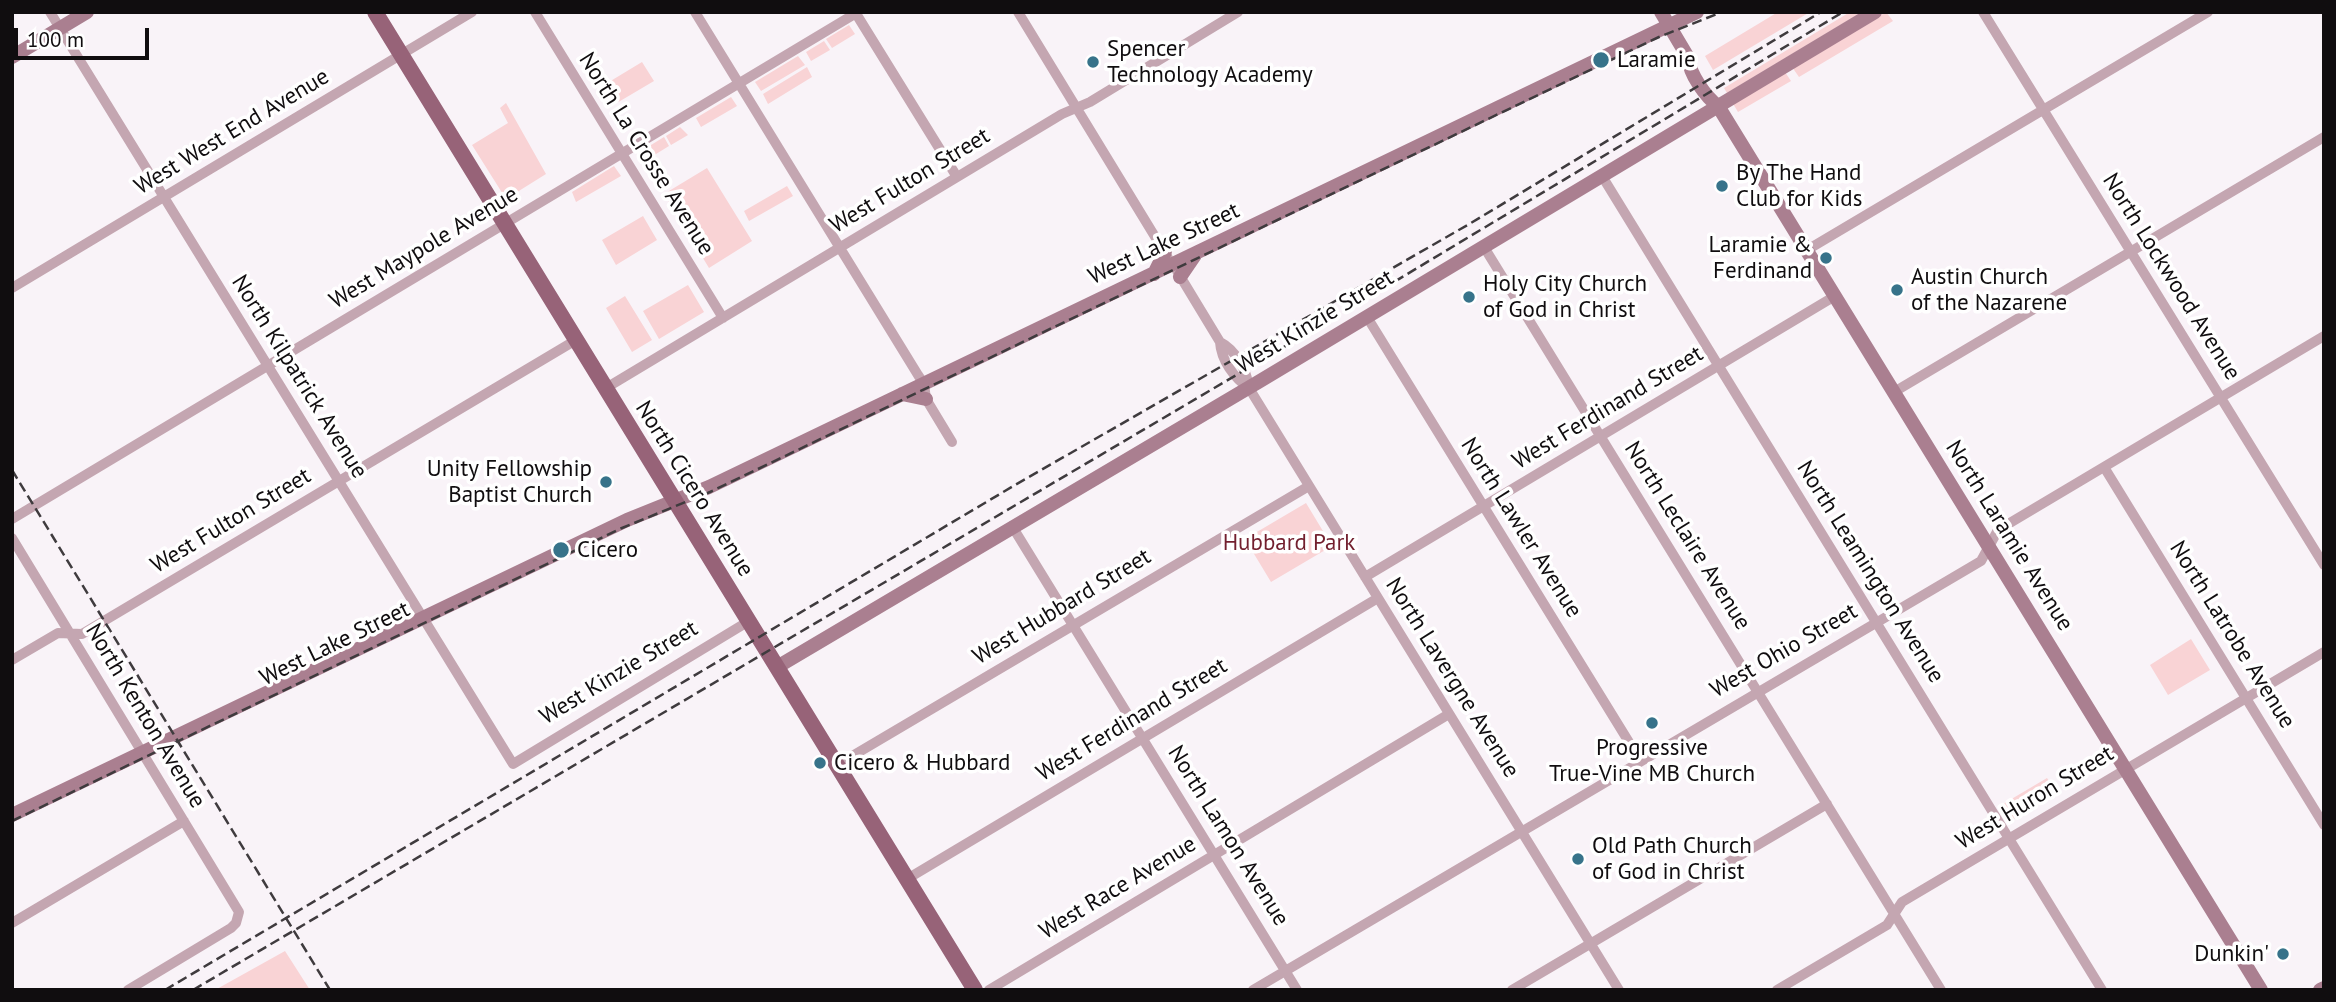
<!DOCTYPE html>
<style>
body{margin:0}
#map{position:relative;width:2336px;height:1002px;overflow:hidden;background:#f9f3f8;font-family:"PT Sans",sans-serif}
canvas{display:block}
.frame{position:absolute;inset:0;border:14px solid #100d0f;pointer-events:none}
.scale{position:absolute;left:14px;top:28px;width:135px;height:32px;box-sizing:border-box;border:4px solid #100d0f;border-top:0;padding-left:9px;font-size:21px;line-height:24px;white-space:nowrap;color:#100d0f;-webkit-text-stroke:5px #fff;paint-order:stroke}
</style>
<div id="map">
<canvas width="2336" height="1002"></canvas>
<div class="frame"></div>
<div class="scale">100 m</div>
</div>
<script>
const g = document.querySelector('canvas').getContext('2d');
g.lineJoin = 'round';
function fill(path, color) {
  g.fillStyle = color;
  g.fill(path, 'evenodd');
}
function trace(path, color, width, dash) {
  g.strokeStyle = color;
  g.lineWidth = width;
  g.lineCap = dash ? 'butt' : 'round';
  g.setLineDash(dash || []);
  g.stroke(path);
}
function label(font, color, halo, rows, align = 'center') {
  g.font = font + ' "PT Sans",sans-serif';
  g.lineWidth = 7;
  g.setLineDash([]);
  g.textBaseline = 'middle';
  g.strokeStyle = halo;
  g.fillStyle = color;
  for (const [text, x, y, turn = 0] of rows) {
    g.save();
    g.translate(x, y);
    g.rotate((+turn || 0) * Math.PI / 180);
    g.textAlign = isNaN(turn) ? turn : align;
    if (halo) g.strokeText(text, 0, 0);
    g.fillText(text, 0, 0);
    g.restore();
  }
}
const green = new Path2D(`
 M1778 12H1810L1713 70 1705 56Z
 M1850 12H1862L1727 93 1724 88Z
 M1886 12 1893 21 1799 77 1792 67Z
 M849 25 855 34 832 48 826 39Z
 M824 41 830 50 811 61 806 52Z
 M798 56 805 65 761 91 755 82Z
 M642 62 654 81 610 107 599 88Z
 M807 67 812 77 768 104 763 94Z
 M1785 72 1791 81 1738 112 1732 102Z
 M731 97 737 106 701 127 696 118Z
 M506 103 546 174 506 199 472 145 508 123 500 108Z
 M680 127 688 135 671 145 666 136Z
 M664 137 669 146 643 162 638 153Z
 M614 166 621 176 576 202 572 192Z
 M707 168 752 241 709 268 664 194Z
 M787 186 793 196 749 221 744 211Z
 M643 216 657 240 616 265 602 240Z
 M688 285 704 312 659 339 643 311Z
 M625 296 652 340 632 352 606 308Z
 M1306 503 1332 546 1271 582 1245 539Z
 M2191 639 2210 670 2168 695 2150 665Z
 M2047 778 2057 794 2012 820 2003 804Z
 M285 951 310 990H215Z`);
const street = new Path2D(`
 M50 12 513 764 749 621
 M535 12 723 318
 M695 12 918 375 924 384 926 399 952 442
 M855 12 957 177
 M1018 12 1168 258
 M1983 12 2324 565
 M1602 176 2102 990
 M1484 247 1941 990
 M1807 250 2208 12
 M1177 271 1220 342C1221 360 1234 378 1249 388
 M12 288 472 12
 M1367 317 1640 760
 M1220 342C1236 350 1247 371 1249 388L1619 990
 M606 388 1062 114 1090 102 1238 12
 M1894 392 2324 137
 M2104 467 2324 825
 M12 519 858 12
 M1012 526 1297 990
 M12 538 239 912 236 923 231 928 128 990
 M1365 577 1835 296
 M12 660 58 633 82 634 576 340
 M837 765 1309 486
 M907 879 1378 598
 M12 923 184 821
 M989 990 1449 714
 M1253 990 1981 561 1998 530 2324 336
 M1512 990 1827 804
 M1777 990 1887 925 1902 902 2324 652`);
const secondary = new Path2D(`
 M1661 12 1689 59C1689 74 1706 97 1718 106L2261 990
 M12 57 87 12
 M1154 274 1165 252
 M1180 277 1195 255
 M902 394 926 399
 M777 667 1260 381 1875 12
 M12 815 627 520 709 487 1697 12
 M2320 990 2324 988`);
const primary = new Path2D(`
 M375 12 975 990`);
const rail = new Path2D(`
 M12 470 330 990
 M12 821 622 528 710 492 1659 37 1722 12
 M165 990 1015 485 1471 223 1821 12
 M193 990 1389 285 1843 12`);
const markers = [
 [1601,60,9,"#37738a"],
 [1093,62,7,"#37738a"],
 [1722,186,7,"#37738a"],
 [1826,258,7,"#37738a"],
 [1897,290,7,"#37738a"],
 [1469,297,7,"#37738a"],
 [606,482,7,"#37738a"],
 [561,550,9,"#37738a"],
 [1652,723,7,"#37738a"],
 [820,763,7,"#37738a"],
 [1578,859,7,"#37738a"],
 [2283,954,7,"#37738a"]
];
const poiNames = [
 ["Spencer",1107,49],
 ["Technology Academy",1107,75],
 ["Laramie",1617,60],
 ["By The Hand",1736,173],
 ["Club for Kids",1736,199],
 ["Laramie &",1812,245,"right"],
 ["Ferdinand",1812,271,"right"],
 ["Austin Church",1911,277],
 ["of the Nazarene",1911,303],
 ["Holy City Church",1483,284],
 ["of God in Christ",1483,310],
 ["Unity Fellowship",592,469,"right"],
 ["Baptist Church",592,495,"right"],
 ["Cicero",577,550],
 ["Progressive",1652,748,"center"],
 ["True-Vine MB Church",1652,774,"center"],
 ["Cicero & Hubbard",834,763],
 ["Old Path Church",1592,846],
 ["of God in Christ",1592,872],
 ["Dunkin'",2269,954,"right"]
];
const streetNames = [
 ["West West End Avenue",232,132,-31],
 ["North La Crosse Avenue",646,154,58],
 ["West Fulton Street",910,181,-31],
 ["West Lake Street",1164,244,-25],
 ["West Maypole Avenue",424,248,-31],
 ["North Lockwood Avenue",2171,277,58],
 ["West Kinzie Street",1315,322,-31],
 ["North Kilpatrick Avenue",299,377,58],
 ["West Ferdinand Street",1608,408,-31],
 ["North Cicero Avenue",694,489,58],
 ["West Fulton Street",231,521,-31],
 ["North Lawler Avenue",1521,528,58],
 ["North Leclaire Avenue",1687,536,58],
 ["North Laramie Avenue",2009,536,58],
 ["North Leamington Avenue",1870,572,58],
 ["West Hubbard Street",1062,607,-31],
 ["North Latrobe Avenue",2232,635,58],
 ["West Lake Street",335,644,-26],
 ["West Ohio Street",1784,651,-30],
 ["West Kinzie Street",619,673,-31],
 ["North Lavergne Avenue",1452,678,58],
 ["North Kenton Avenue",145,716,59],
 ["West Ferdinand Street",1132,720,-31],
 ["West Huron Street",2035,798,-31],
 ["North Lamon Avenue",1228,836,58],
 ["West Race Avenue",1118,888,-31]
];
const parkNames = [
 ["Hubbard Park",1289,543]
];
fill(green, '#f9d3d5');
trace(street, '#c4a6b1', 10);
trace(secondary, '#aa7f90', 14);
trace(primary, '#976378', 16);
trace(rail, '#3f3b3e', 2.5, [10, 5]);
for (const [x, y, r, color] of markers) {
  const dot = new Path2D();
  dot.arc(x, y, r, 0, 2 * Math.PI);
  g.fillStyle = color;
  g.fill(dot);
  trace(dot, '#fff', 2.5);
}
label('23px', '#100d0f', '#fff', poiNames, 'left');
label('23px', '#100d0f', '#fff', streetNames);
label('23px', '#721f2e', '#fff', parkNames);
</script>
